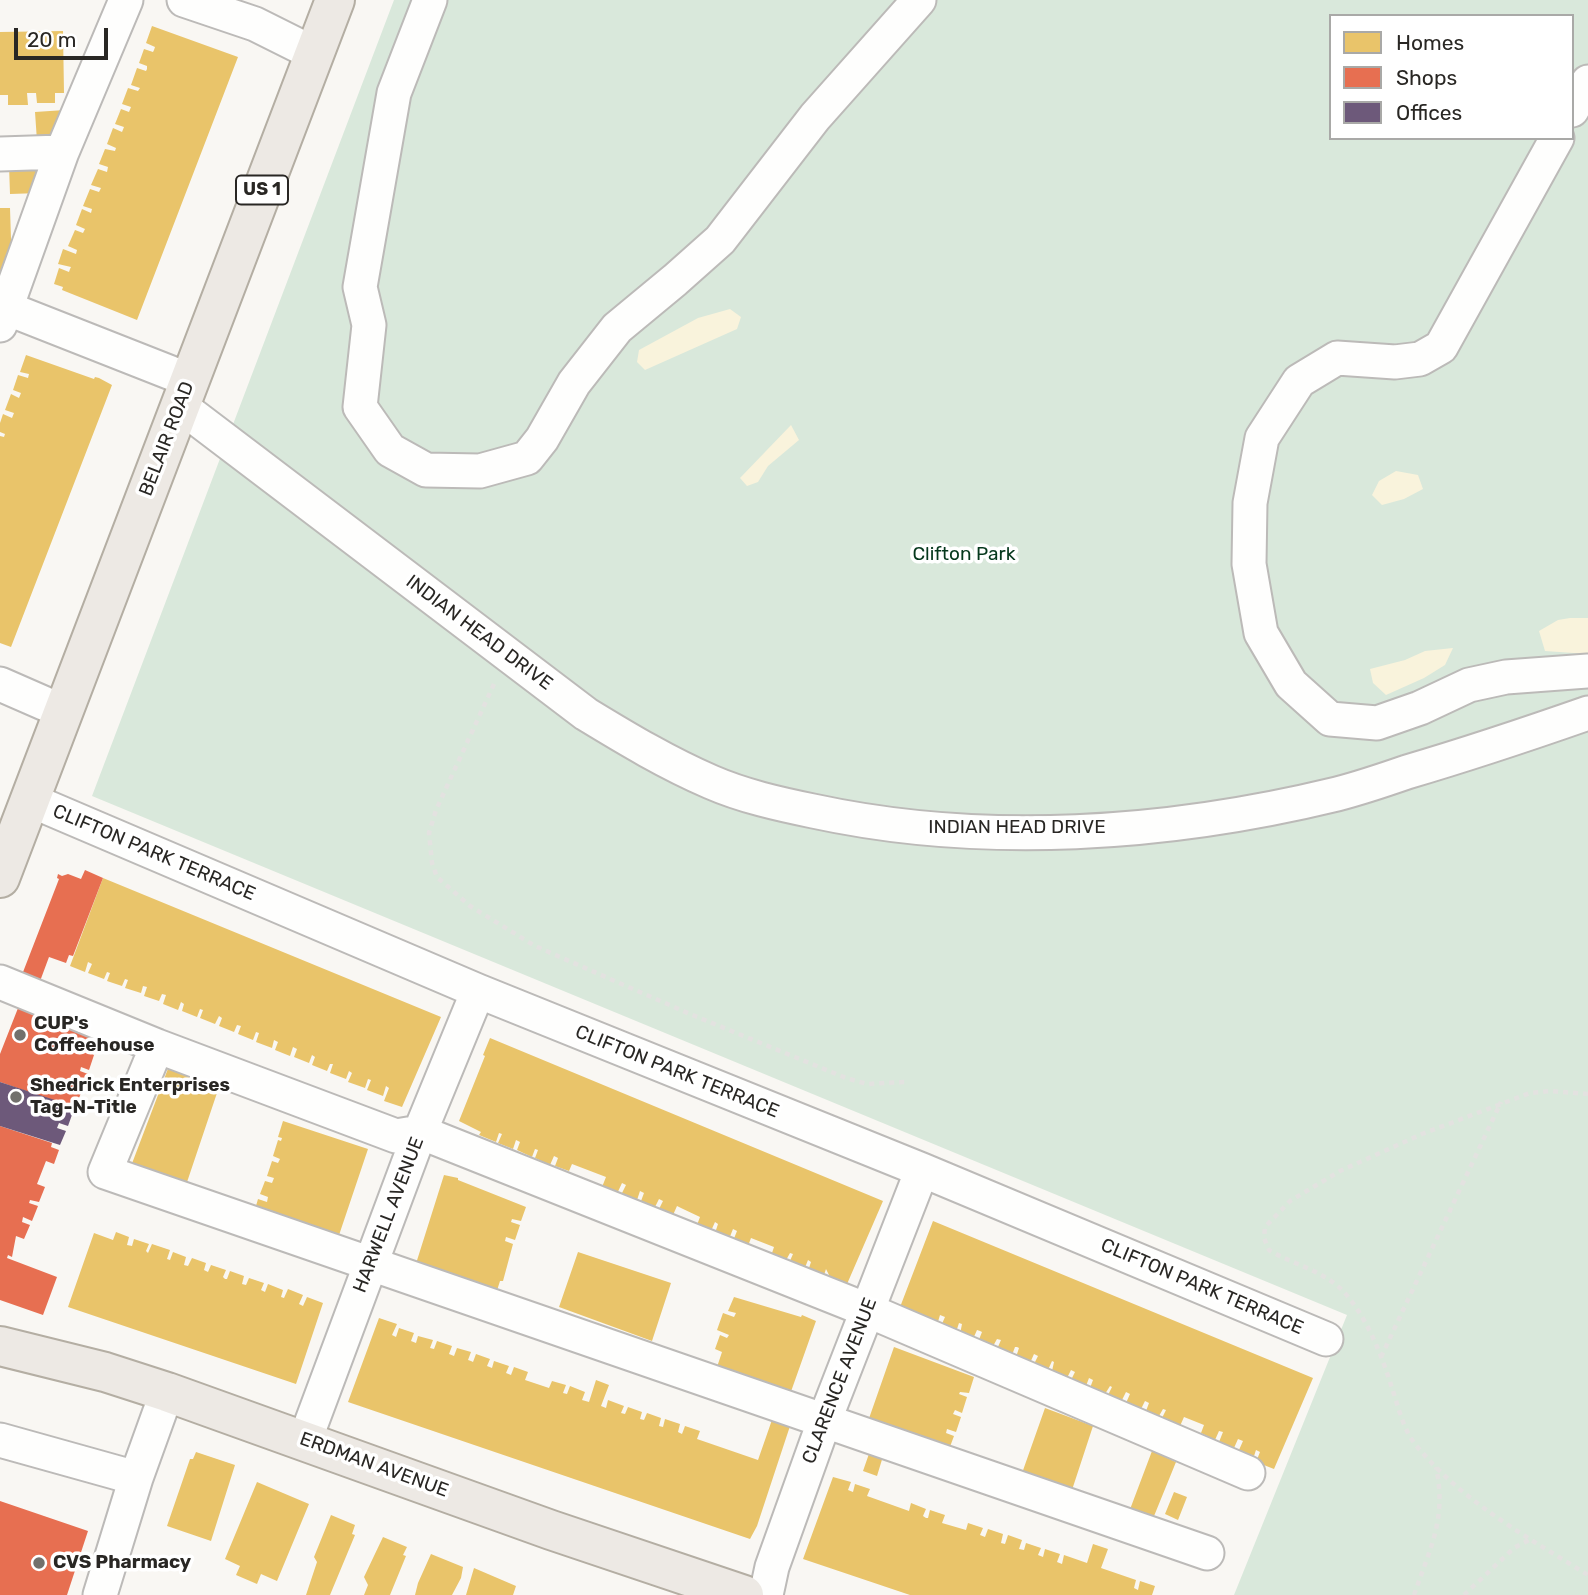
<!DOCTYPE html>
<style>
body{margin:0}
#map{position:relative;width:1588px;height:1595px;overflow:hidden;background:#f9f7f3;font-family:Rubik,sans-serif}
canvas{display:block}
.legend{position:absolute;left:1329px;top:14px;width:245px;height:126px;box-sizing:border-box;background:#fff;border:2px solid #a9a9a7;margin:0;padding:9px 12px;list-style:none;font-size:21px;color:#292724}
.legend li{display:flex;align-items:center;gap:14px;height:35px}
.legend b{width:35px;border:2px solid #a9a9a7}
.scale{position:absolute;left:14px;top:28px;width:94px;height:32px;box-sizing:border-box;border:4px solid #292724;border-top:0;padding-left:9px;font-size:21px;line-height:24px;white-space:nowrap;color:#292724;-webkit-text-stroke:5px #fff;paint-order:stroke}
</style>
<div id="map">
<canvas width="1588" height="1595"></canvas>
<ul class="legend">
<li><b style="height:19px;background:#e9c46a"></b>Homes</li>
<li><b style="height:19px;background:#e76f51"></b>Shops</li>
<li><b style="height:19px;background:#6d597a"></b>Offices</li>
</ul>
<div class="scale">20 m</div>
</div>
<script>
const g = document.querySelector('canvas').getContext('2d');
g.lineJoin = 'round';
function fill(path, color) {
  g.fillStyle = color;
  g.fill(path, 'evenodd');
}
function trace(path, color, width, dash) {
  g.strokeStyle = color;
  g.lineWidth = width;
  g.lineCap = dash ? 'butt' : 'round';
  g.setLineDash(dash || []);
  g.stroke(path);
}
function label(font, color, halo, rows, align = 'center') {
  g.font = font + ' Rubik,sans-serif';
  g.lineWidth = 7;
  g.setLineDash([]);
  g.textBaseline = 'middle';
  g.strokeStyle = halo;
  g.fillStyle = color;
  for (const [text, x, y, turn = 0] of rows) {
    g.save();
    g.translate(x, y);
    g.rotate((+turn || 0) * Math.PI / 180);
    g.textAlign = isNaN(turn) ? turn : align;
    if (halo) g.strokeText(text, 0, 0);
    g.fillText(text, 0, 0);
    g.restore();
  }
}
const green = new Path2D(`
 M394 0H1588V1595H1234L1347 1315 92 796ZM1331 16H1572V138H1331Z`);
const sand = new Path2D(`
 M730 309 741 317 737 329 645 370 637 362 639 350 698 318Z
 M791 425 799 440 768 466 758 482 747 486 740 478Z
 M1396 471 1418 475 1423 489 1404 499 1382 505 1372 495 1379 481Z
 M1570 618H1588V654L1545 651 1539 631 1558 620Z
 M1453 648 1445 665 1424 678 1386 695 1373 683 1370 669 1405 660 1425 651Z`);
const homes = new Path2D(`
 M152 26 238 57 137 320 62 290 63 287 54 284 59 268 69 272 70 269 71 267 58 264 63 249 76 254 77 250 68 246 75 230 83 233 85 229 76 225 82 209 91 213 92 209 83 206 90 189 99 192 101 188 91 185 98 169 107 172 108 167 99 164 105 149 115 151 116 148 107 144 113 128 122 132 124 127 115 124 121 109 129 112 131 107 122 104 128 88 138 91 140 88 131 85 137 68 146 71 147 69V66L139 63 144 49 153 52 154 50 155 47 146 43Z
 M63 31 64 93H55V103H37L36 93H27L28 105H8V95H0V32Z
 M65 110 66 140 37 141 35 112Z
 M38 163 40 193 10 194 9 165Z
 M0 208H10L12 270H0Z
 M26 355 94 379 95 377 99 378 112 385 11 647 0 643V436L4 437 5 434 0 432V423L3 414 12 418 14 413 5 410 11 394 19 398 21 393 13 390 18 375 28 378 29 374 20 372Z
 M103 878 441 1017 402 1107 384 1101 389 1088 386 1086 383 1096 367 1090 371 1080 368 1079 365 1088 348 1082 352 1073 349 1071 346 1079 330 1073 333 1064H330L327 1071 312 1065 315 1057 312 1055 309 1063 294 1057 297 1049 293 1047 290 1056 275 1050 278 1042 274 1040 272 1048 256 1042 259 1033 256 1032 253 1040 238 1034 241 1026 237 1025 234 1032 219 1026 222 1018 219 1016 215 1024 200 1018 203 1010 200 1009 197 1017 182 1011 184 1004 181 1002 178 1010 163 1004 166 995 162 994 159 1001 144 996 147 987 143 986 141 993 125 988 128 980 125 979 122 986 107 981 110 973 107 972 104 979 88 973 92 964 88 962 85 972 70 966Z
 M490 1038 883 1201 844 1291 826 1283 829 1275 826 1269 823 1278 808 1271 811 1262 808 1260 804 1270 789 1263 793 1254 790 1253 785 1262 771 1256 774 1247 751 1238 748 1246 733 1241 737 1231 733 1229 729 1239 715 1233 718 1224 715 1222 711 1231 697 1225 700 1217 681 1208 677 1206 673 1215 659 1209 663 1201 659 1199 655 1207 641 1201 644 1193 640 1191 637 1200 622 1193 626 1185 622 1183 615 1198 600 1192 606 1177 572 1164 569 1171 555 1166 558 1158 554 1156 550 1165 535 1158 538 1150 535 1149 532 1157 517 1150 520 1142 516 1140 513 1149 498 1143 502 1134 499 1133 496 1142 479 1135 481 1132 459 1121 485 1056 483 1055Z
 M169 1066 218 1090 183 1194 128 1174Z
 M283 1121 368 1149 335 1247 253 1216 258 1199 267 1202 268 1197 260 1194 265 1181 272 1183 274 1178 267 1176 272 1161 278 1163 280 1159 273 1156 278 1140 281 1141 282 1138 278 1137Z
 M444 1175 458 1178V1180L526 1207 521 1221 512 1219 511 1222 520 1225 515 1240 506 1237 505 1241 513 1244 503 1281H500L494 1300 413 1273Z
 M933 1221 1313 1378 1274 1469 1256 1462 1260 1452 1256 1450 1254 1456 1239 1450 1243 1441 1238 1439 1234 1448 1219 1442 1223 1432 1219 1431 1215 1440 1201 1433 1204 1425 1184 1417 1180 1426 1162 1418 1166 1410 1163 1409 1159 1416 1146 1411 1149 1403 1145 1401 1141 1409 1126 1403 1130 1394 1126 1392 1122 1400 1108 1395 1112 1387 1110 1386 1105 1394 1090 1388 1093 1380 1089 1378 1086 1386 1071 1380 1075 1372 1071 1370 1067 1378 1052 1371 1054 1362 1052 1361 1048 1370 1034 1364 1038 1356 1034 1354 1030 1363 1016 1357 1019 1348 1017 1347H1015L1012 1355 997 1349 1001 1340 997 1339 992 1348 978 1342 982 1332 980 1331 977 1330 973 1339 960 1334 962 1324 959 1323 956 1332 941 1326 945 1317 940 1315 937 1325 897 1315Z
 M116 1232 129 1237 127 1245 132 1246 134 1239 149 1244 146 1251 148 1253 152 1244 170 1250 167 1259 170 1260 173 1252 186 1257 184 1265 188 1266 192 1258 206 1263 204 1270 208 1272 211 1265 226 1270 223 1277 225 1279H227L230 1271 244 1276 242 1284 246 1285 249 1278 264 1283 261 1290 265 1292 268 1284 283 1290 281 1297 284 1298 288 1289 303 1295 299 1304 303 1306 307 1297 323 1303 296 1384 68 1307 94 1233 113 1240Z
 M578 1252 671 1283 652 1341 559 1307Z
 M734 1297 801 1317 802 1315 816 1321 788 1400 715 1373 722 1352 715 1349 720 1335 727 1338 729 1335 717 1330 723 1313 734 1317 736 1313 728 1311Z
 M379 1318 397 1324 392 1335 396 1337 399 1328 414 1333 411 1341 416 1343 418 1336 433 1340 430 1348 434 1349 437 1341 452 1346 449 1354 454 1356 457 1348 471 1352 468 1360 471 1361 473 1362 476 1354 490 1359 487 1366 492 1368 494 1361 509 1366 506 1373 511 1375 514 1367 528 1372 525 1380 549 1388 552 1381 566 1385 563 1393 567 1394 570 1386 585 1392 582 1400 589 1402 596 1380 609 1385 601 1406 606 1408 608 1400 624 1406 621 1413 625 1414 628 1407 642 1412 640 1419 644 1420 647 1413 661 1418 659 1426 663 1427 665 1419 680 1424 678 1432 682 1434 685 1426 700 1431 697 1439 758 1460 773 1417 791 1423 757 1526 750 1539 348 1402Z
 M894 1347 974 1377 969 1393 960 1392 959 1394 967 1397 962 1413 955 1410 953 1414 961 1417 956 1432 947 1429 946 1433 954 1436 948 1452 866 1427Z
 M1045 1408 1093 1426 1071 1493 1021 1476Z
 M871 1448 884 1453 877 1476 863 1471Z
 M1152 1451 1176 1462 1152 1521 1129 1512Z
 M196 1452 235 1465 211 1541 167 1526 190 1459H193Z
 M833 1477 851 1482 848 1490 853 1492 855 1484 870 1489 867 1496 909 1511 911 1503 926 1509 923 1516 926 1518H928L930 1510 945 1515 942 1523 966 1530 968 1523 983 1528 980 1535 985 1537 988 1529 1003 1534 1001 1543 1005 1544 1008 1535 1022 1540 1019 1549 1024 1550 1026 1543 1041 1548 1038 1555 1043 1557 1045 1549 1060 1554 1057 1562 1062 1564 1064 1555 1087 1563 1093 1544 1108 1549 1101 1568 1136 1580 1134 1588 1138 1590 1140 1581 1155 1586 1152 1595H910L803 1559Z
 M257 1482 309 1504 277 1581 261 1574 257 1584 236 1575 240 1566 225 1559Z
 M1174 1492 1187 1497 1178 1520 1165 1514Z
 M331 1515 355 1525 352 1534 355 1535 330 1595H306L317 1562 314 1557Z
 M383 1537 407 1547 403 1555 406 1556 390 1595H364L368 1585 364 1577Z
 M431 1554 463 1567 461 1578 452 1595H415L418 1583Z
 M474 1568 516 1586 513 1595H466Z`);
const shops = new Path2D(`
 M85 870 103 878 73 956 69 955 66 963 49 957 36 992 18 985 59 879 57 878 58 874 62 876 68 874 81 879Z
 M20 1003 101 1036 97 1050 89 1047 88 1052 94 1055 89 1070 81 1067 80 1071 88 1074 82 1088 73 1087 72 1089 81 1093 75 1108 0 1082V1054Z
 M0 1126 52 1143 51 1147 59 1150 54 1164 46 1161 37 1184 45 1187 39 1202 30 1200 29 1203 38 1206 32 1221 23 1217 22 1222 30 1225 24 1239 16 1236 12 1257 8 1255 7 1258 57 1277 43 1315 0 1300Z
 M0 1501 88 1531 67 1595H0Z`);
const offices = new Path2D(`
 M0 1082 67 1104 65 1109 73 1112 68 1126 59 1123 57 1128 66 1131 60 1145 0 1126Z`);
const path = new Path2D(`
 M494 684 436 810 429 833 432 863 437 877 470 906 535 946 690 1014 846 1078 867 1084 905 1082
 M1588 1094 1550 1091 1530 1093 1422 1134 1340 1171 1290 1201 1265 1227 1264 1238 1269 1250C1294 1265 1322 1270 1343 1291 1366 1316 1381 1353 1391 1385 1398 1405 1402 1427 1415 1444 1461 1501 1527 1537 1588 1575
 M1381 1357 1501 1102
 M1414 1595C1430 1548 1447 1519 1436 1467
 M1464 1595 1514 1548 1531 1539`);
const minor = new Path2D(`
 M184 0 255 24 315 54
 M430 0 394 93 360 287 369 325 360 407 390 450 426 470 480 471 527 458 542 439 574 383 617 328 675 280 720 240 815 117 919 0
 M1572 110 1588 82
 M1557 138 1441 347 1420 359 1395 362 1337 358 1299 381 1262 438 1250 503 1249 564 1261 633 1291 684 1330 719 1377 723 1420 708 1469 685 1506 677 1588 671
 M0 154 62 152 126 0
 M0 308H6L189 380
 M0 325 62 152
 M179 405 586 714C627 739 667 763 711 782 743 796 779 804 813 811 984 848 1168 835 1337 794 1360 788 1384 780 1407 772 1468 754 1528 734 1588 713
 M0 684 64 712
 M30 800 478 991 922 1170 1326 1339
 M0 982 157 1046 396 1136 420 1132 867 1310 1248 1473
 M157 1046 105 1172C472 1302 841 1425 1207 1553
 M0 1440 136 1478
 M305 1440 420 1132 478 991
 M100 1595 136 1478 167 1392
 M766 1595 772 1567 825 1419 922 1170`);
const major = new Path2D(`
 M0 878 335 0
 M0 1346 105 1372 167 1392 551 1530 744 1595`);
const markers = [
 [20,1035,7,"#72706c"],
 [16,1097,7,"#72706c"],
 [39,1563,7,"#72706c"]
];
const shields = [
 [262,190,52]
];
const shieldNames = [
 ["US 1",262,190]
];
const streetNames = [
 ["BELAIR ROAD",167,439,-69],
 ["INDIAN HEAD DRIVE",479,633,37],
 ["INDIAN HEAD DRIVE",1017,828],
 ["CLIFTON PARK TERRACE",154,853,23],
 ["CLIFTON PARK TERRACE",677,1072,22],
 ["HARWELL AVENUE",389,1215,-69],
 ["CLIFTON PARK TERRACE",1202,1287,23],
 ["CLARENCE AVENUE",840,1381,-69],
 ["ERDMAN AVENUE",374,1465,20]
];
const parkNames = [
 ["Clifton Park",964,555]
];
const poiNames = [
 ["CUP's",34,1024],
 ["Coffeehouse",34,1046],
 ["Shedrick Enterprises",30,1086],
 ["Tag-N-Title",30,1108],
 ["CVS Pharmacy",53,1563]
];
fill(green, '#d9e8db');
fill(sand, '#f9f3dc');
fill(homes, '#e9c46a');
fill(shops, '#e76f51');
fill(offices, '#6d597a');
trace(minor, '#bcbab8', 37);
trace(major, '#b4aea3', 42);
trace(path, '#e3e2e0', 4.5, [5, 5]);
trace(minor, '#fefefd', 33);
trace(major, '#ede9e4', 38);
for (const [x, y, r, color] of markers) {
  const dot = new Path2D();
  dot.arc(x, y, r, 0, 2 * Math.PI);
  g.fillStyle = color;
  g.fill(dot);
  trace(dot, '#fff', 2.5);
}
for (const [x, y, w] of shields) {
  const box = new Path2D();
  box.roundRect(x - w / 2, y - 14.5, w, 29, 5);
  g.fillStyle = '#fff';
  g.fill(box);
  trace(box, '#292724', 2);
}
label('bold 18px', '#292724', null, shieldNames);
label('19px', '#292724', '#fff', streetNames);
label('19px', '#05381c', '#fff', parkNames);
label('bold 19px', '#292724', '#fff', poiNames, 'left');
</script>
